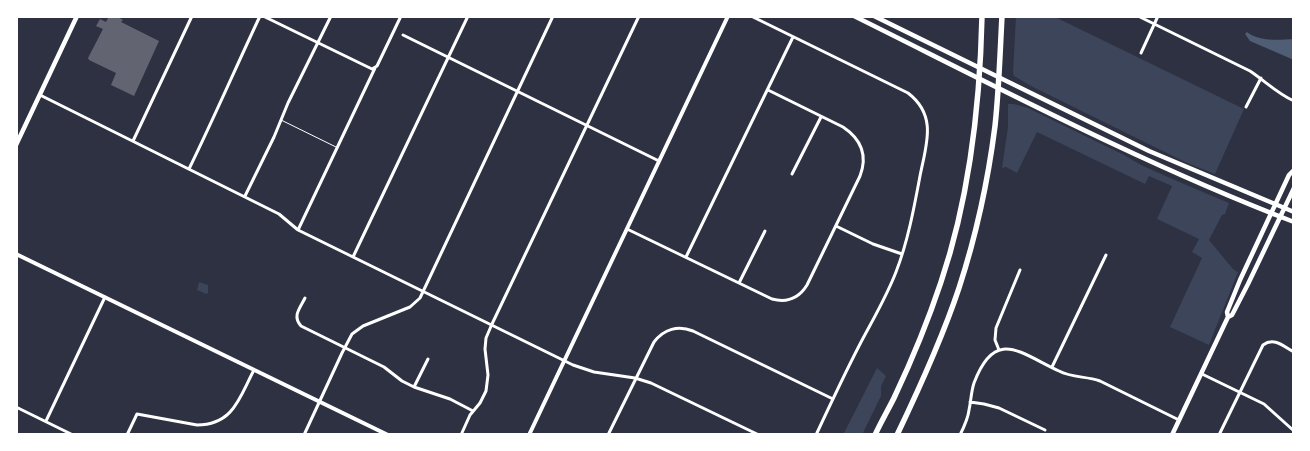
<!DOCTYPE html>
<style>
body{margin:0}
#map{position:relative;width:1310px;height:451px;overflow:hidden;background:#2d3142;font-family:Lato,sans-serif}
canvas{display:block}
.frame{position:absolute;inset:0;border:18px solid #fff;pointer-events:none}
</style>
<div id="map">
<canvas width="1310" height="451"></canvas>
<div class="frame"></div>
</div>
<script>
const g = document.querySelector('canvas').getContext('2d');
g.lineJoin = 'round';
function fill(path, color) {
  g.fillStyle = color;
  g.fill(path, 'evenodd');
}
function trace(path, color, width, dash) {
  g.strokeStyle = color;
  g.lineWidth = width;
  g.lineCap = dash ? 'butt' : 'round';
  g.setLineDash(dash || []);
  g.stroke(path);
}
const green = new Path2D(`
 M1016 16H1053L1244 109 1215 174 1185 162 1031 86 1014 76 1013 72Z
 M1008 104H1014L1028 108 1124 155 1141 165 1177 181 1229 203 1225 214 1222 215 1209 240 1233 269 1238 272 1209 345 1170 327 1202 258 1192 252 1199 239 1157 219 1172 186 1149 176 1145 184 1037 132 1017 173 1006 167 1002 168 1008 127Z
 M199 282 208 285V293L206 294 197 290Z
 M877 368 886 376 881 386V396L862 435H843Z`);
const water = new Path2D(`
 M1247 32C1260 42 1279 40 1294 39V60L1250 41 1245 34Z`);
const building = new Path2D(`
 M109 16H116L123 20 121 22 159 41 134 96 111 85 116 73 89 60 88 58 103 29 96 26 100 19 106 22Z`);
const service = new Path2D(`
 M281 120 336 147`);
const minor = new Path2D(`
 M263 16 372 69 377 66 401 16
 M751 16 908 93C938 116 926 145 920 176 914 208 908 241 896 272 886 298 872 321 859 346 844 375 830 405 816 435
 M1138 16 1250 71C1265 81 1278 94 1294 101
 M403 35 659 161
 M1141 53 1158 16
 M40 95 279 214 298 230 573 365 594 372 635 378 651 383 759 435
 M1246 107 1261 78
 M133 141 192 16
 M189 169C214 118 236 67 260 16
 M792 174 821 117
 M245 196 274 137 288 103 331 16
 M836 226 873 244 902 254
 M627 229 772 299C787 303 799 298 807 285L860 176C868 155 861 139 843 127L768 90
 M298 230 375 68
 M353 257 468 16
 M686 257 793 37
 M739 283 765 231
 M305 298C300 308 292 316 301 326L384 367 402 381 414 387 450 399 473 411
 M999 350 995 340 996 328 1020 270
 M1052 367 1106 255
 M1202 374 1264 404 1294 431
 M414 387 428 359
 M970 402 984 404 999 408 1045 430
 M16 407 73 435
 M46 421 105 297
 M127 435 137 414 197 425C234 425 240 396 254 370
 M304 435 342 353 352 334 363 326 410 307 420 298 553 16
 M461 435 470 415 480 403 486 391 488 375 485 349 486 338 492 324 639 16
 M608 435 654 342C664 329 678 325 693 331L833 399
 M960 435C964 427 968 419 969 410 971 401 971 392 974 383 995 327 1020 353 1059 371 1072 378 1086 376 1100 381L1179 420
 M1219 435 1263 345C1274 337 1283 346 1294 352`);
const tertiary = new Path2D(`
 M16 254 388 435
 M529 435 728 16`);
const secondary = new Path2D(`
 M854 16C999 88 1143 164 1294 222
 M874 16 1149 151 1294 212
 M1228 317 1227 312 1240 280 1289 175 1294 170
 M1172 435 1228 317 1232 315 1248 284 1294 188`);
const primary = new Path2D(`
 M16 145 77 16`);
const motorway = new Path2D(`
 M875 435C881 422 888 410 894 398 912 360 928 321 941 282 970 196 980 106 982 16
 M897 435C920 387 942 339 959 288 976 236 988 181 995 126 999 89 1000 53 1002 16`);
fill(green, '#3c4559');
fill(water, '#4f5d75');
fill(building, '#626471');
trace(service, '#fff', 1);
trace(minor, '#fff', 3);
trace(tertiary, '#fff', 4);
trace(secondary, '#fff', 4.5);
trace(primary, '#fff', 4.5);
trace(motorway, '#fff', 5.5);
</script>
